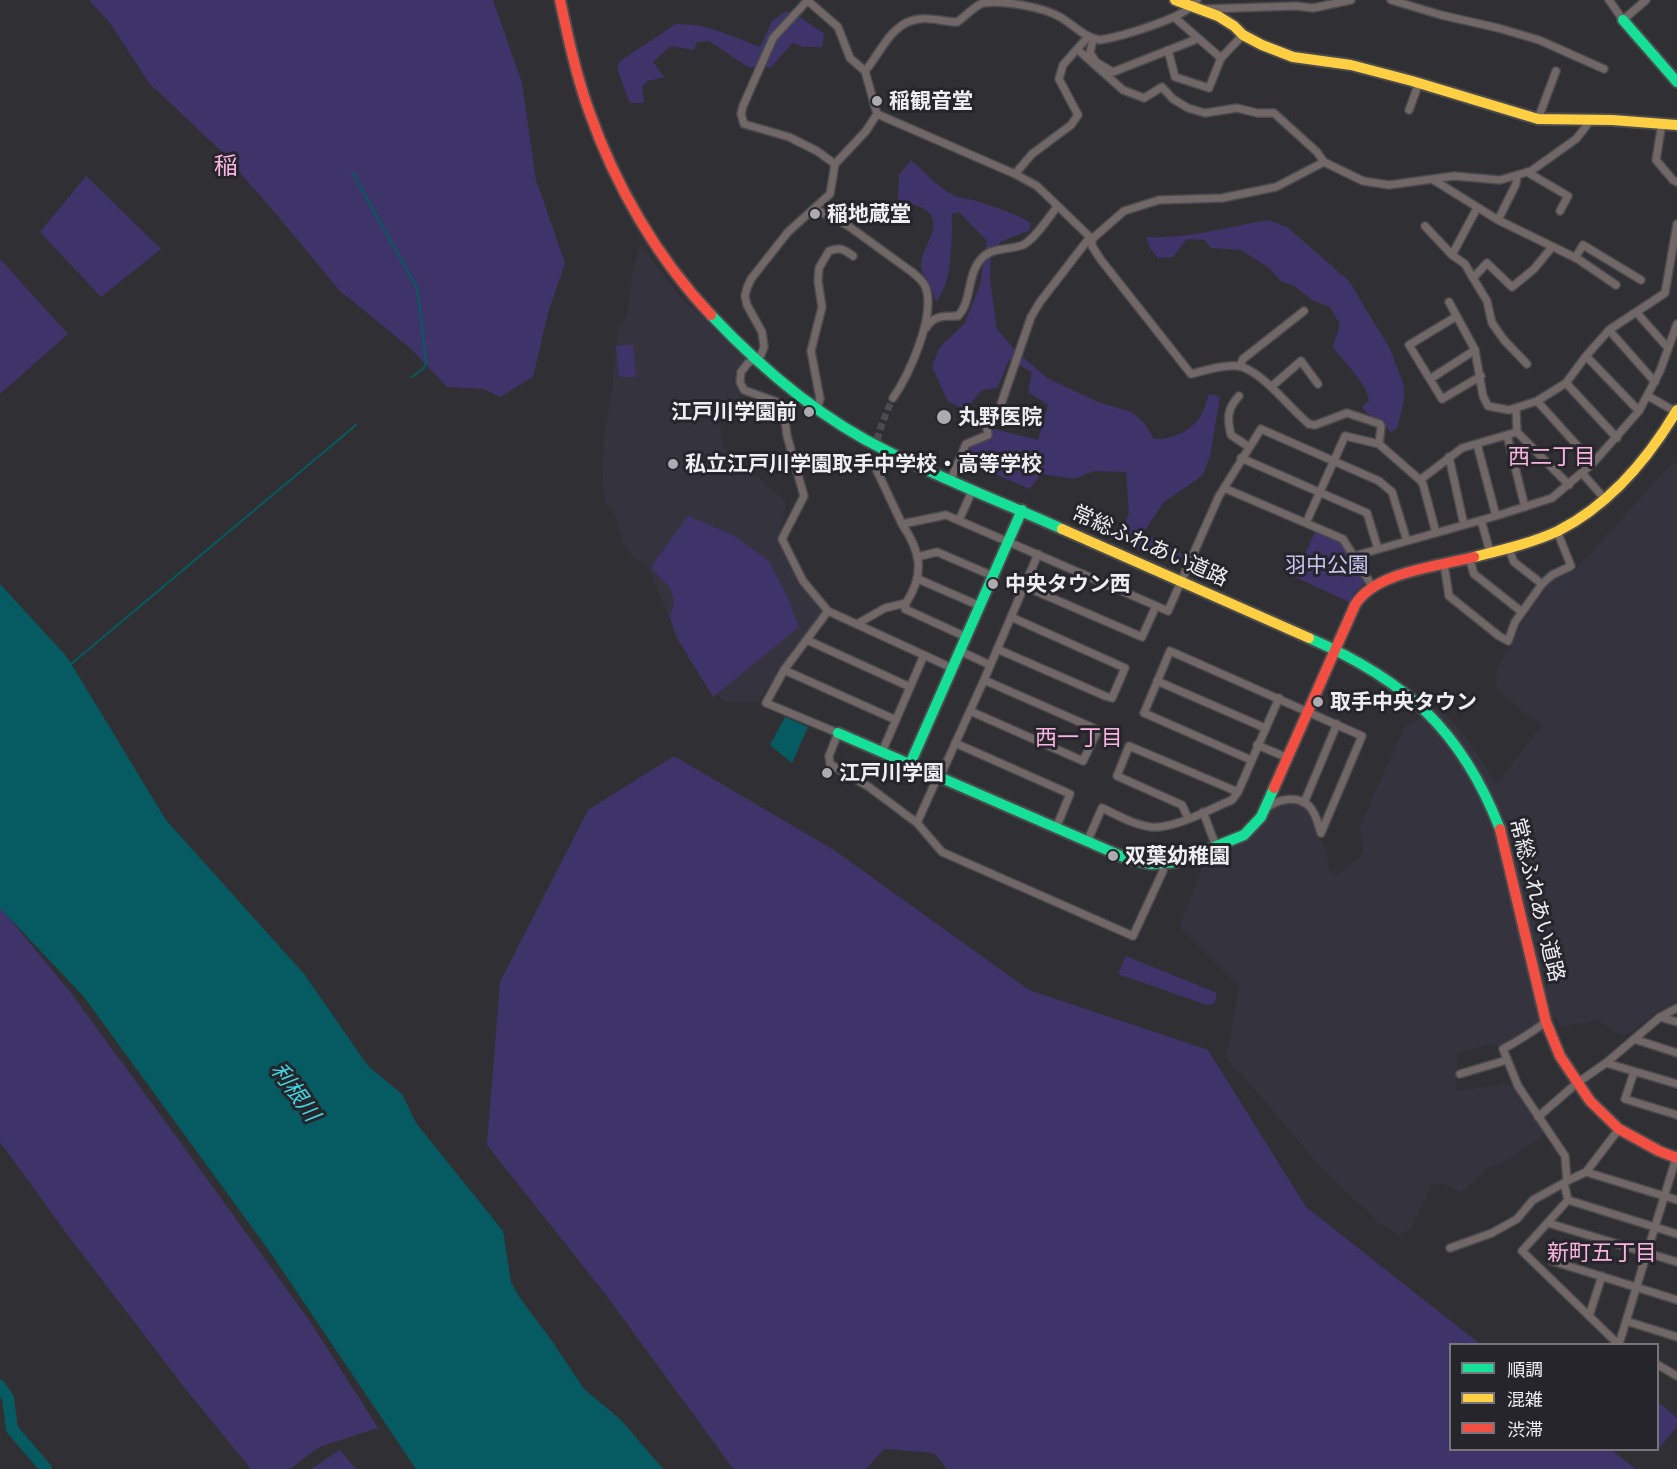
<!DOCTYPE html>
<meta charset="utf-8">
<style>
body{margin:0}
#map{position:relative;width:1677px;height:1469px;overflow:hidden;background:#303034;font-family:"Asap Condensed","Noto Sans JP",sans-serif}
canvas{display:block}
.legend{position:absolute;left:1449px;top:1343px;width:210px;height:108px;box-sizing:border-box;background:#25252b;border:2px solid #75757b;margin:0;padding:8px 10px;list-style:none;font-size:18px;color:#eeeef2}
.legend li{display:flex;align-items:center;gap:12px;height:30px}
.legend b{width:30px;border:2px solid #75757b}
</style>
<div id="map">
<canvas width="1677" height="1469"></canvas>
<ul class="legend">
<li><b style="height:8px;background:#16e098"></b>順調</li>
<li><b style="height:8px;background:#ffcf43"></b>混雑</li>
<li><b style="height:8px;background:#f24e42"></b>渋滞</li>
</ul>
</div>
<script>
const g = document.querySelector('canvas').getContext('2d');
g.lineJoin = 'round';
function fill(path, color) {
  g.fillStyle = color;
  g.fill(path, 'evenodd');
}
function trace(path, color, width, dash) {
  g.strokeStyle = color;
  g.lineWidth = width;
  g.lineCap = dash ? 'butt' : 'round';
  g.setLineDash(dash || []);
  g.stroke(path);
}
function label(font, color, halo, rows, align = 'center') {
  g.font = font + ' "Asap Condensed","Noto Sans JP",sans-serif';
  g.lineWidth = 6;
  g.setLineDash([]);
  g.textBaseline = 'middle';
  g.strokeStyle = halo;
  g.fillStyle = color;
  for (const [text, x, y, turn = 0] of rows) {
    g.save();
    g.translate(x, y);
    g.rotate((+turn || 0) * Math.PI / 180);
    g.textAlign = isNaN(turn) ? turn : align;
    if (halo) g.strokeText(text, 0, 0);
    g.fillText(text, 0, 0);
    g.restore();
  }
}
const built = new Path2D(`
 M640 244 678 294 748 363 740 382V398L717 410 724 448 787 502 779 537 800 583 821 607 822 614 803 637 758 702H723L677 638 649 568 633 557 622 542 617 519 605 502 602 481 604 439 612 391 618 330 627 315 633 269Z
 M1673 462 1677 464V1000L1654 1014 1628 1035 1614 1032 1597 1020 1560 1027 1557 1016 1530 1028 1523 1036 1501 1047 1491 1044 1458 1053 1456 1091 1503 1084 1516 1086 1531 1113 1547 1133 1512 1157 1491 1167 1462 1192 1444 1184 1432 1185 1410 1229 1399 1235 1379 1223 1314 1160 1264 1100 1226 1058 1239 990 1238 984 1180 926 1207 855 1260 826 1270 810 1283 804 1295 803 1303 806 1310 813 1316 833 1325 847 1330 872 1338 875 1361 856 1364 849 1360 826 1404 727 1439 707 1469 741 1496 784 1542 726 1497 690 1496 672 1522 623 1553 578 1575 570Z`);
const green = new Path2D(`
 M89 0H493L522 83 536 180 565 263 548 313 533 377 500 397 484 389 447 387 410 348 339 290 277 215 222 152 149 83 110 23Z
 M786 11C800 15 810 25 824 33L822 47H803L793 43 771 67H748L709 41 697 42 694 50 670 46 653 62 664 77 647 81 642 87 644 103H630L617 69 620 61 676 24 697 25 713 29 760 47 772 21Z
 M911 160C925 172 938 188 955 196 961 199 967 198 973 200 993 206 1014 213 1031 223L1030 230 1000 242 991 258 990 280 997 329 1015 350 1047 378 1098 402 1132 412 1145 424 1154 439C1169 440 1187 433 1197 421 1203 415 1206 402 1209 394L1220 397 1210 456 1203 475 1164 502 1143 533 1183 555 1179 564 1130 547 1124 526 1129 513 1126 472 1094 471 1075 479 1041 474 1030 489 965 461 969 449 994 429 1038 440 1048 405 1028 392 1032 372 1009 360 997 388 982 390 965 410 948 401 932 367 939 348 965 323 980 285 987 241 959 212 952 214C951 243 954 278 936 302 934 290 920 274 921 264 922 253 929 243 932 233 940 209 915 204 898 201L899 175Z
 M86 176 161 249 101 297 40 232Z
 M1268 220 1287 227 1349 281 1390 349 1404 386V400L1397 429 1390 432C1382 417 1369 419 1362 407L1369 401C1367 383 1344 362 1333 347L1340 324 1330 307 1312 300 1293 285 1282 282 1268 267 1241 250 1211 248 1205 240 1187 239 1173 257 1158 258 1150 248 1146 237C1188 239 1227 227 1268 220Z
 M0 259 68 334 0 394Z
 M633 345 636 377H619L616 346Z
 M688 516 733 535 769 561 788 598 799 627 713 697 677 638 670 617 674 602 671 589 652 569 655 561Z
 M1315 532 1338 541 1347 552 1366 582 1354 593 1349 602 1295 577Z
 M674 756 834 850 1029 990 1208 1050 1306 1207 1480 1344H1450V1450H1611L1636 1469H947L934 1453 884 1449 866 1469H734L732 1467 606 1295 487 1145 500 982 588 810Z
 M0 907 71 993 202 1172 311 1323 378 1428 319 1447 290 1469H251L184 1387 67 1234 0 1142Z
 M1126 956 1217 993 1214 1004 1207 1005 1118 974Z
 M1658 1402 1677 1418V1427L1658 1449Z
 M340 1450 356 1469H311Z`);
const water = new Path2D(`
 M0 584 67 657 166 820 305 975 368 1066 402 1094 416 1123 503 1231 511 1282 520 1298 552 1341 584 1389 621 1420 663 1469H416L270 1252 84 997 0 908Z
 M785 717 808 727 792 763 770 745Z`);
const stream = new Path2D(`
 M352 172 417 288 426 362 424 368 412 377
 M71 664 356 425`);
const river = new Path2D(`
 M0 1386 8 1398 12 1429 46 1469`);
const streetTunnel = new Path2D(`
 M877 471C868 454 885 415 893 398`);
const street = new Path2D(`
 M807 0 838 27 850 58 865 71
 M1391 0 1441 15 1498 28 1539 40 1604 69
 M1609 0 1623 20 1646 0
 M807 1 773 38 743 106 741 114 744 124 789 137 817 151 835 164
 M1204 9 1296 6 1313 8 1351 0
 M1174 17 1221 58 1243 35
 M1088 37 1077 49 1123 90 1144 98 1162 87 1173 99 1188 108 1205 113 1237 108 1257 113H1274L1317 152 1324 162
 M1093 39 1090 53 1096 62 1113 72 1197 39
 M1168 50 1175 77 1209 88 1221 58
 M1409 110 1419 83
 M877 114 1015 174 1037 186 1092 239 1124 211 1159 200 1222 198 1276 187 1324 162 1363 181 1389 185 1454 176 1500 180 1531 171 1576 139 1591 120
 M1538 119 1556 71
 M1662 123 1656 160 1673 180 1677 182
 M1527 172 1568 196 1560 211
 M1015 174 1032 154 1071 125 1078 115 1059 79 1063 65 1077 49
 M1517 175 1516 184 1498 220 1578 259 1616 285
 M1432 179 1498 220
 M815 209 847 225 912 272C917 276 922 280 925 286 937 314 909 375 893 398
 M1425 226 1452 255 1465 264 1473 278
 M1092 239V246L1101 260 1191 374C1203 371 1224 364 1237 366 1260 368 1290 409 1309 424L1315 425 1347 413 1380 424 1381 427 1379 444
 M1452 255 1477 208
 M1575 258 1583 245 1641 280
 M1449 302 1475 350 1483 396 1488 406 1509 410 1537 401 1566 383 1586 356 1609 330 1665 293 1677 224
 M1637 313 1668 348
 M1457 316 1409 345 1442 399 1481 376
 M926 328C934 315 944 316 958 316 973 300 966 273 983 257 993 247 1011 250 1023 245 1034 240 1049 217 1057 207
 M1609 330 1655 382
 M1586 356 1639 411
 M1527 364 1504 340 1492 323 1487 301 1473 278 1487 263 1512 287 1534 269 1552 247
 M1240 366 1243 359 1304 311
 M1430 379 1475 350
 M1566 383 1617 438
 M1271 387 1301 361 1318 384
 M1239 396C1227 409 1227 418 1231 435L1249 447
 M1648 396 1676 412
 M1537 401 1593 463
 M1516 408 1517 432 1569 485
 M817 409 820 399 811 351 822 307 818 281 819 268 829 251C840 247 844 249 853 256
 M1507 435 1525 507
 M1477 444 1496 516
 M1449 457 1464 525
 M1241 458 1367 513 1378 549
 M877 471 902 524
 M1582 473 1604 498
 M951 479 966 444 988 435 985 413 999 410 1031 317 1040 302 1090 237
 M1420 480 1462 448 1517 432
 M1224 488 1343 539 1372 586
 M959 520 973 489
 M1481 520 1490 552
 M1306 523 1345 436 1379 444 1420 480 1423 484 1436 533
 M1508 547 1514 562 1542 584
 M1354 556 1496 516 1552 498 1593 463 1639 411 1660 371 1677 324
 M917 557 937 552 993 576
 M1469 557 1474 574 1522 612
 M1444 564 1449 596 1499 636 1508 641 1515 622 1542 584 1552 575 1571 566 1557 531
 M918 579 980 606
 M1024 586 1142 637 1156 606
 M906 603 905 609 966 637
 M828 611 784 670 766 703 838 733 829 756 830 764 869 787 917 823 942 852 1133 936 1163 871V864
 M857 624 885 608 906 603C925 574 921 552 902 524L946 515 1168 611 1219 496 1261 429 1379 481 1392 492 1407 541
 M807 640 910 687
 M997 649 1105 696 1112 698 1125 668 1011 617
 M960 651 990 665
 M952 668 828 611 803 581 782 539 804 496 787 436 785 420 777 402 744 390 740 382 741 372 748 363 761 355 764 347 762 332 747 305 745 296 747 288 751 279 788 232 830 194 835 164 866 131 877 114 865 71C881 53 891 22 919 19 931 17 944 22 957 22 965 17 974 6 983 3 1002 0 1043 7 1060 17 1074 25 1083 37 1100 40 1119 37 1190 17 1197 0
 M784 670 896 720
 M1157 681 1265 728
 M970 711 1083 761 1098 730 984 680
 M955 743 1070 794 1056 828
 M1257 745 1288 758
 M882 752 924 655
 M1251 760 1144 713 1170 651 1362 736 1321 833
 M940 777 984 680 1038 554
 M1304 803 1337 724
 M1267 808C1277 799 1298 795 1309 806 1316 813 1318 824 1321 833
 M1203 812 1216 846
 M1188 818 1182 805 1117 776 1129 746 1238 792
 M917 823 938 776
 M1087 842 1102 808C1117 815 1134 825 1151 827 1175 829 1210 809 1232 800L1238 792 1279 698
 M1660 1017 1677 1022
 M1546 1022C1532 1032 1518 1041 1503 1049L1518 1086 1565 1156 1567 1181 1564 1183 1568 1200
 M1634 1039 1677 1053
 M1606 1063 1677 1084
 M1634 1072 1625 1099 1677 1115
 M1460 1074 1507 1060
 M1538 1117 1577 1083 1606 1063 1660 1017 1677 1008
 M1586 1172 1677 1200
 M1567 1181 1586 1172 1619 1129
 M1568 1200 1522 1251 1618 1344
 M1568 1200 1677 1234
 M1548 1223 1677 1262
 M1450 1248 1492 1233 1517 1219 1533 1200 1564 1183
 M1552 1261 1677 1300
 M1589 1316 1602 1276
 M1626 1321 1677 1337
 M1619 1344 1677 1155
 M1658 1365 1677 1376`);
const fast = new Path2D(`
 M1623 20 1677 82
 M711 315C762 369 819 418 887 451 944 480 1004 503 1062 529
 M1309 638C1405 680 1461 729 1500 829
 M838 733 1128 859 1151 864 1177 862 1244 835 1261 817 1274 788
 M910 764 1022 510`);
const slow = new Path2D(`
 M1175 0 1218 16 1234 26 1243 35 1262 45 1293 57 1351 65 1412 81 1538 119 1612 120 1677 125
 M1062 529 1309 638
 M1474 557C1502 550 1532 543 1558 531 1609 505 1648 459 1677 410`);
const jam = new Path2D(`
 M560 0C568 37 576 75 589 111 615 185 657 258 711 315
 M1274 788 1355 605C1374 572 1439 566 1474 557
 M1500 829 1546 1022 1560 1056 1590 1101 1619 1129 1659 1151 1677 1158`);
const markers = [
 [877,101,6,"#acacb0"],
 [815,214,6,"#acacb0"],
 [809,412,6,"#acacb0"],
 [944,417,8,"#acacb0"],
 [673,464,6,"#acacb0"],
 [993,584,6,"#acacb0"],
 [1318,702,6,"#acacb0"],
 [827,773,6,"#acacb0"],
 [1113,856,6,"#acacb0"]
];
const poiNames = [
 ["稲観音堂",889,101],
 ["稲地蔵堂",827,214],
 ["江戸川学園前",797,412,"right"],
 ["丸野医院",958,417],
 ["私立江戸川学園取手中学校・高等学校",685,464],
 ["中央タウン西",1005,584],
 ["取手中央タウン",1330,702],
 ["江戸川学園",839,773],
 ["双葉幼稚園",1125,856]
];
const streetNames = [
 ["常総ふれあい道路",1150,546,24],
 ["常総ふれあい道路",1537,900,76]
];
const parkNames = [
 ["羽中公園",1327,565]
];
const neighbourhoodNames = [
 ["西二丁目",1552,457],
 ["西一丁目",1079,738],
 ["新町五丁目",1602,1253]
];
const waterNames = [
 ["利根川",295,1092,54]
];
const quarterNames = [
 ["稲",226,166]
];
fill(built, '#34333e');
fill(green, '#3e346a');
fill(water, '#055b61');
trace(stream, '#055b61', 2);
trace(river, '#055b61', 12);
trace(streetTunnel, '#4c4c50', 7, [7, 3.5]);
trace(street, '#4b4b4e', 10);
trace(fast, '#4b4b4e', 14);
trace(slow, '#4b4b4e', 14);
trace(jam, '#4b4b4e', 14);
trace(street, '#726767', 7);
trace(fast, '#16e098', 10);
trace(slow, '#ffcf43', 10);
trace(jam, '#f24e42', 10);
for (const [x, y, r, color] of markers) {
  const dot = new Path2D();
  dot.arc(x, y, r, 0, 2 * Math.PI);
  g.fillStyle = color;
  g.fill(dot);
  trace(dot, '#25252b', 2);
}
label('bold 21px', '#eeeef2', '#25252b', poiNames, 'left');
label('21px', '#eeeef2', '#25252b', streetNames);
label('21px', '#c9c5f1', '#25252b', parkNames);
label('22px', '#fbb3df', '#25252b', neighbourhoodNames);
label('italic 22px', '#40d8e3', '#25252b', waterNames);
label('24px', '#fbb3df', '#25252b', quarterNames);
</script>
